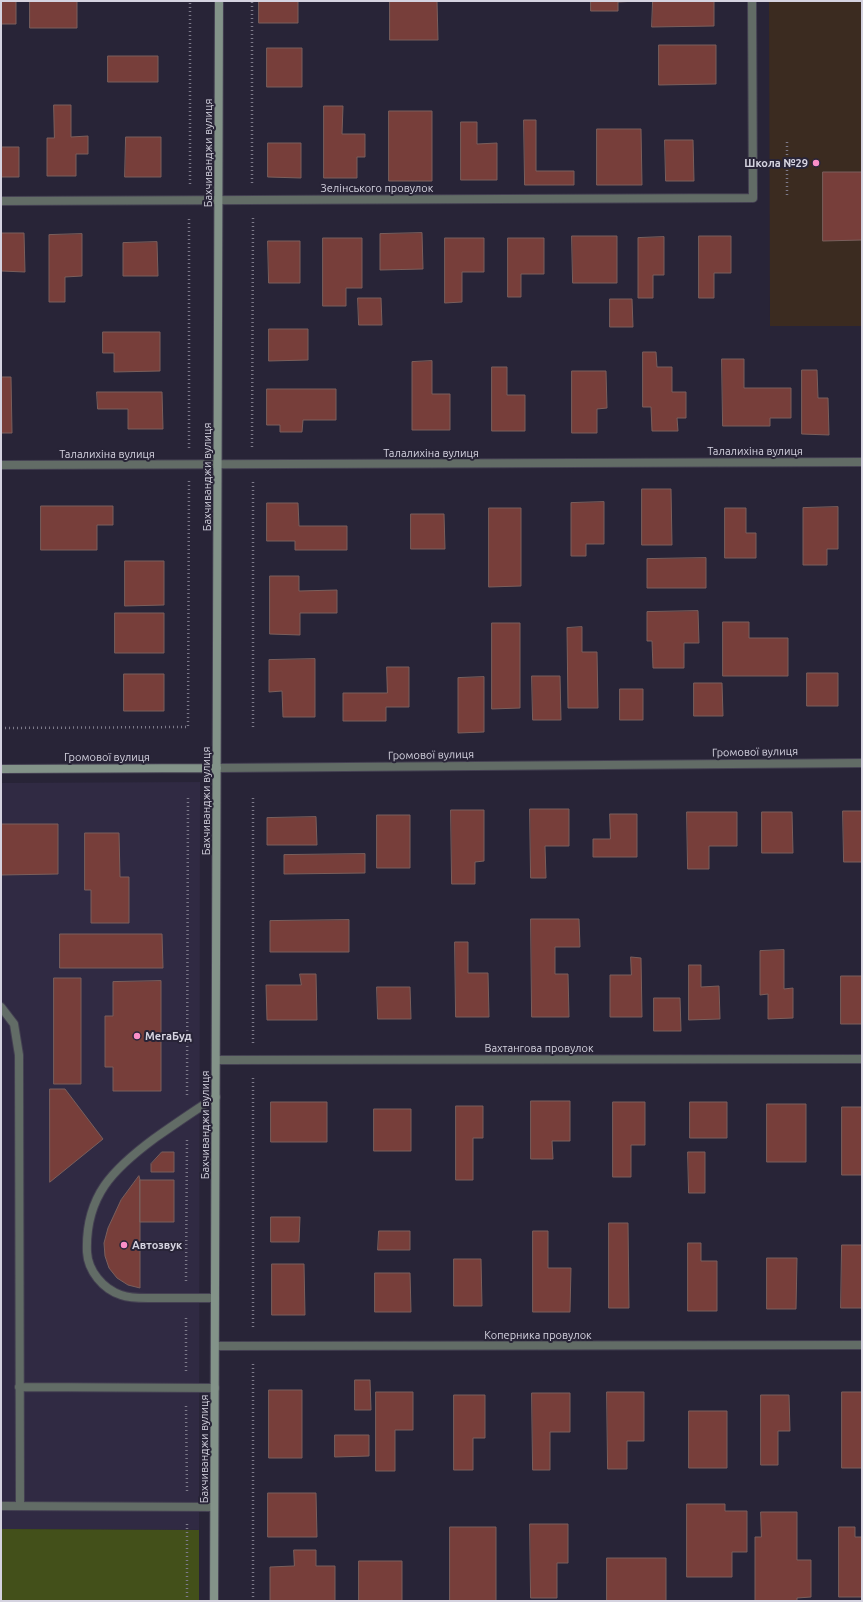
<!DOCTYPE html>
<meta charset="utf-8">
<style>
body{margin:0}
#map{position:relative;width:863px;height:1602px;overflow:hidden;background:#282437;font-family:Ubuntu,sans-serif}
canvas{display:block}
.frame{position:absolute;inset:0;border:2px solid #d5d3e0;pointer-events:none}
</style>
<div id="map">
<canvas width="863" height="1602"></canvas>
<div class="frame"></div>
</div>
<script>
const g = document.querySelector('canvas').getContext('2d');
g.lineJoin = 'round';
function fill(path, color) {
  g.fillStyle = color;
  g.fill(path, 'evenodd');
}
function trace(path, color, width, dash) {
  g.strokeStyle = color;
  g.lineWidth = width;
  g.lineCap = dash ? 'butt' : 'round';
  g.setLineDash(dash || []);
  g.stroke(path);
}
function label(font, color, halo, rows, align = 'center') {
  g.font = font + ' Ubuntu,sans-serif';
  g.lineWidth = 4;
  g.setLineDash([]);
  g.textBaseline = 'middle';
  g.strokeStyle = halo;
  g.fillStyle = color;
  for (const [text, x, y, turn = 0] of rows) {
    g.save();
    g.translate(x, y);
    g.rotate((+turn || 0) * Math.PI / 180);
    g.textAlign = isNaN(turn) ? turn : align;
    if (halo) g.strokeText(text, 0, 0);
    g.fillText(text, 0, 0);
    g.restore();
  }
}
const built = new Path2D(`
 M200 782 199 1530 1 1529V783Z`);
const education = new Path2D(`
 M769 1H862V326H770Z`);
const green = new Path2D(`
 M1 1529 199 1530V1601H1Z`);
const building = new Path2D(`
 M1 1H16V24H1Z
 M30 1H77V28H30Z
 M259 1H298V23H259Z
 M390 1H437L438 40H390Z
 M591 1H637L618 2V11H591Z
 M653 1H714V26L652 27Z
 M659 45H716V84L659 85Z
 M267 48H302V87H267Z
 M108 56H158V82H108Z
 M54 105H71V137L88 136V154H76V176H47V138H54Z
 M324 106H343L342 134H365V157H357V178H324Z
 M389 111H432V181H389Z
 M524 120H536V171H574V185H525Z
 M461 122H477V144L497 143V180H461Z
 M597 129H641L642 185H597Z
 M126 137H161V177H125Z
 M665 140H693L694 181H666Z
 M268 143H301V178L268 177Z
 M1 147H19V177H1Z
 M823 172H862V240L823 241Z
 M1 233H24L25 272 1 271Z
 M422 233 423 269 380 270V234Z
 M82 234V276L65 277V302H49V235Z
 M572 236H617V283H573Z
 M699 236H731V273H714V298H699Z
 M664 237V275H653V298H638V238Z
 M323 238H362V288H346V306H323Z
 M445 238H484V272H462V302L445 303Z
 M508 238H544V274H521V297H508Z
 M268 241H300V283H269Z
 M157 242 158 276H123V243Z
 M358 298H381L382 325H359Z
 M610 299H632L633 327H610Z
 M269 329H308V360L269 361Z
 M103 332H160V371L114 372V353H103Z
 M643 352H656L657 367H672V392H686V418H677L678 431H652L651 407H643Z
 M722 359H744V388H791V418H770V426H723Z
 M432 361V394H450V430H412V362Z
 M492 367H507V395H525V431H492Z
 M802 370H817L818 398H828L829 435 802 434Z
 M572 371H606L607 408 597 409V433H572Z
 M1 377H11L12 433H1Z
 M267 389H336V420H303L302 432H280V425H267Z
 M97 392H162L163 429H128V409H98Z
 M642 489H671L672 545H642Z
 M604 502V544H586V556H571V503Z
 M267 503H298L299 526H347V550H295V541H267Z
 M41 506H113V525H97V550H41Z
 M838 507V549H827V565H803V508Z
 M489 508H521V586L489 587Z
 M725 508H746V533H756V558H725Z
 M411 514H444L445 549H411Z
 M706 558V588H647V559Z
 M125 561H164V605L125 606Z
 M270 576H299V591L337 590V613H300V635L270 634Z
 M698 611 699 643H684V668H653L652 641H647V612Z
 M115 613H164V653H115Z
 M723 622H749V638H788V676H723Z
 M492 623H520V708L492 709Z
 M582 627V652H597L598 708H568L567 628Z
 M315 659V717H283L282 691 269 692V660Z
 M387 667H409V707H386V721H343V693H387Z
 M807 673H838V706H807Z
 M124 674H164V711H124Z
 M532 676H560L561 720H533Z
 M484 677V732L458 733V678Z
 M694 683H722L723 716H694Z
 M620 689H643V720H620Z
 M530 809H569V846H545L546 878H531Z
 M451 810H484V861L475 862V884H452Z
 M843 811H862V862H844Z
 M687 812H737V846H709V869H688Z
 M762 812H792L793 853H762Z
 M610 814H637V857H593V839H610Z
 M377 815H410V868H377Z
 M316 817 317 845H267V818Z
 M1 824H58V874L1 875Z
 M85 833H119L120 877H129V923H91V890H85Z
 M365 854V873L284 874V855Z
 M531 919H579L580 947H555V974H568L569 1017H532Z
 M349 920V952H270V921Z
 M60 934H162L163 968H60Z
 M455 942H468V973H488L489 1017H456Z
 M784 950V989L793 988V1018L768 1019V994L760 995V951Z
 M631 957 641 958 642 1017H610V975H631Z
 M689 965H701V987L719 986 720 1019 689 1020Z
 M300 974H316L317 1020H267L266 985H301Z
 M841 976H862V1024H841Z
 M54 978H81V1084H54Z
 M161 981V1091H113V1067H105V1016H113V982Z
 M377 987H410L411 1019H378Z
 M654 998H680L681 1031H654Z
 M50 1089H65L103 1139 50 1182Z
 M531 1101H570V1141H552L553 1159H531Z
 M271 1102H327V1142H271Z
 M613 1102H645V1145H631V1177H613Z
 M690 1102H727V1138H690Z
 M767 1104H806V1162H767Z
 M456 1106H483V1138H473V1180H456Z
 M842 1107H862V1175H842Z
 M374 1109H411V1151H374Z
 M162 1152H174V1172H151V1164Z
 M688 1152H705V1193H689Z
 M139 1176 140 1180V1288L128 1285 117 1278 109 1268 105 1256 104 1243 108 1228 121 1200Z
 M140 1180H174V1222H140Z
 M271 1217H300L299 1242H271Z
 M609 1223H628L629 1308H609Z
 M379 1231H410V1250H378Z
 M533 1231H548V1268H571L570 1312H533Z
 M688 1243H701V1261H717V1311H688Z
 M842 1245H862V1308H841Z
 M767 1258H797L796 1309H767Z
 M454 1259H481L482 1306H454Z
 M272 1264H304L305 1315H272Z
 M375 1273H410L411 1312H375Z
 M355 1380H370L371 1410H355Z
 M269 1390H302V1458H269Z
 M376 1392H413V1430H395V1471H376Z
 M607 1392H644V1441H627V1469H608Z
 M842 1392H862V1468H842Z
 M532 1393H570V1432H550V1470H533Z
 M454 1395H485V1438H473V1470H454Z
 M761 1395H789L790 1431H778V1465H761Z
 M689 1411H727V1468H689Z
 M335 1435H369V1456L335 1457Z
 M268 1493H316L317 1537H268Z
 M687 1504H725V1511H747V1552H732V1577H687Z
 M761 1512H797V1560H811V1597L797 1598V1601H755V1537H761Z
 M530 1524H568V1563H557V1598H531Z
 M450 1527H496V1601H450Z
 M839 1527H855V1537H862V1597H839Z
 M294 1550H316V1566H335V1601H270V1567L294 1566Z
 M607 1558H666V1601H607Z
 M359 1561H402V1601H359Z`);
const path = new Path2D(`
 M787 142V198
 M252 183V1
 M190 184V1
 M252 447 253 218
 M189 448V217
 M253 482V727
 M1 728 188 727 189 481
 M253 798V1043
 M253 1078V1329
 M187 1095 188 797
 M186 1281 187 1138
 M253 1364V1601
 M186 1371V1316
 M186 1406 187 1491
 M187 1524V1601`);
const lane = new Path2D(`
 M1 1007 14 1024 19 1055 20 1506
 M215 1298C196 1298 176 1298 157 1298 145 1298 132 1299 121 1295 103 1289 88 1271 87 1252 85 1196 113 1169 155 1138 175 1124 195 1110 216 1097
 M19 1387 215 1388
 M1 1506 214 1507`);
const street = new Path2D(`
 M1 201 753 198 752 1
 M1 465 862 462
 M217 768 862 763
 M216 1060 862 1059
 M215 1346 862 1345`);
const secondary = new Path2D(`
 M1 769 217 768
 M214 1601 219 1`);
const markers = [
 [816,163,4,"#fa8fc8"],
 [137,1036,4,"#fa8fc8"],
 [124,1245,4,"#fa8fc8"]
];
const streetNames = [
 ["Бахчиванджи вулиця",208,153,-90],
 ["Зелінського провулок",377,188],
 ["Талалихіна вулиця",755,451],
 ["Талалихіна вулиця",431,453],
 ["Талалихіна вулиця",107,454],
 ["Бахчиванджи вулиця",207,477,-90],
 ["Громової вулиця",755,752,-1],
 ["Громової вулиця",431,755,-1],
 ["Громової вулиця",107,757],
 ["Бахчиванджи вулиця",206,801,-90],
 ["Вахтангова провулок",539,1048],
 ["Бахчиванджи вулиця",205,1125,-90],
 ["Коперника провулок",538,1335],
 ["Бахчиванджи вулиця",204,1449,-90]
];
const poiNames = [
 ["Школа №29",808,163,"right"],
 ["МегаБуд",145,1036],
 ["Автозвук",132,1245]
];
fill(built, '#302a43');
fill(education, '#3b2b20');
fill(green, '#43501a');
fill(building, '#773e3a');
trace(building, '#7a5f5c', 1);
trace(lane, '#444052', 10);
trace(street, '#444052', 10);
trace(secondary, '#444052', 10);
trace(path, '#7d7a8a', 2.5, [1, 3]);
trace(lane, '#626c66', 8);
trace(street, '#626c66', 8);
trace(secondary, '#839389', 8);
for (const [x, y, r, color] of markers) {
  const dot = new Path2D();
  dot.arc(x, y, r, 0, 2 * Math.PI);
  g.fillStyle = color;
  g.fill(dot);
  trace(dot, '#282437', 1.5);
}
label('11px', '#d5d3e0', '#282437', streetNames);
label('bold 11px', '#d5d3e0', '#282437', poiNames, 'left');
</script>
